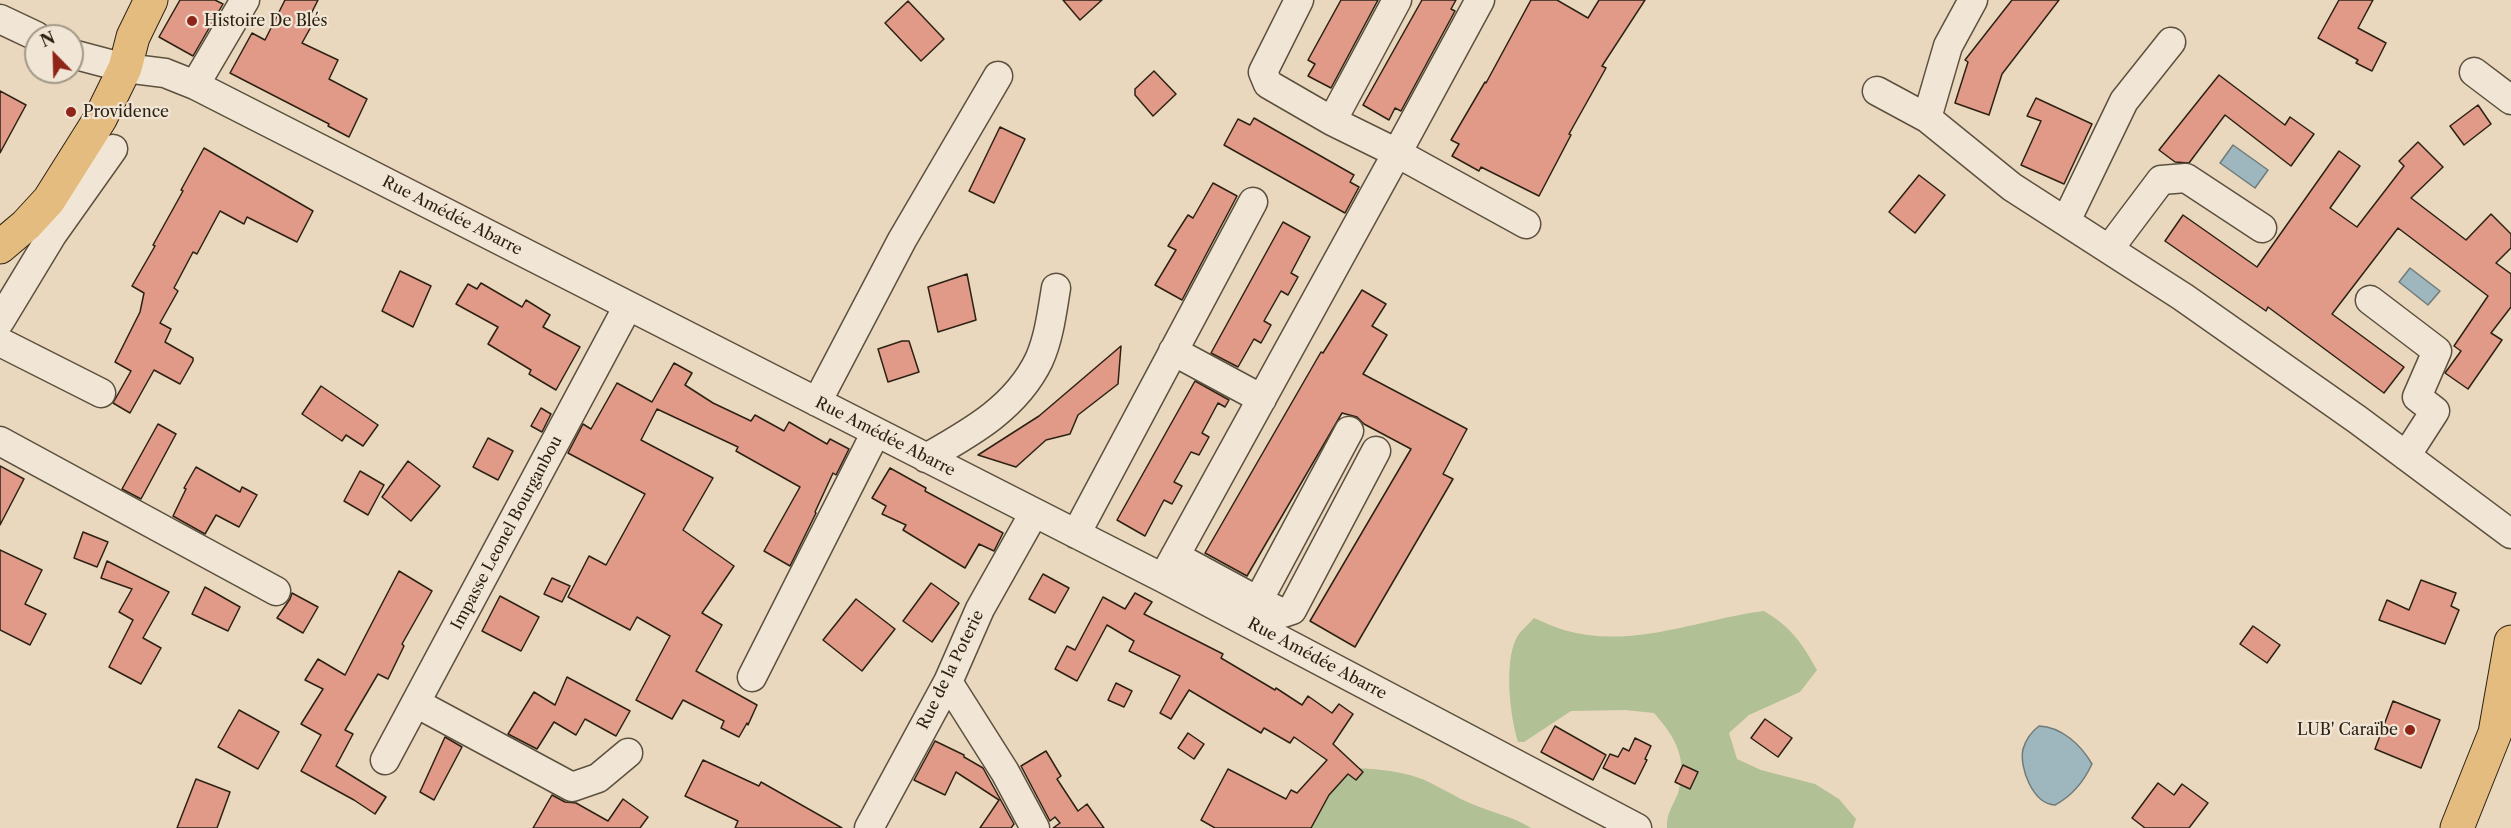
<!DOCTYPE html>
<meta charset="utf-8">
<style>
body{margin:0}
#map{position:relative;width:2511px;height:828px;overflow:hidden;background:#ead8be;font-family:"Libre Caslon Text",serif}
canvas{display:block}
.north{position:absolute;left:24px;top:24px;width:60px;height:60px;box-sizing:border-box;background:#f1e6d5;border:2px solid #a29888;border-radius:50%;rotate:337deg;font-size:16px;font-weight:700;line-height:24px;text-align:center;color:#2c2214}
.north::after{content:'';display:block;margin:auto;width:21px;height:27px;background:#8f2418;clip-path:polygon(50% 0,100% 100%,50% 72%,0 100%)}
</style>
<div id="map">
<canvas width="2511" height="828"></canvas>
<div class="north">N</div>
</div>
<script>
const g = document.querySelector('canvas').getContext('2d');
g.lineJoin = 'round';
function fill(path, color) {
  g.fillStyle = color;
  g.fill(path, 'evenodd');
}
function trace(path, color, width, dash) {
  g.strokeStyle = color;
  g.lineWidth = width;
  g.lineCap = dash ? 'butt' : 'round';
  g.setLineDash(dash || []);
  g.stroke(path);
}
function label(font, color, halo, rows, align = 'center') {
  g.font = font + ' "Libre Caslon Text",serif';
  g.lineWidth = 4.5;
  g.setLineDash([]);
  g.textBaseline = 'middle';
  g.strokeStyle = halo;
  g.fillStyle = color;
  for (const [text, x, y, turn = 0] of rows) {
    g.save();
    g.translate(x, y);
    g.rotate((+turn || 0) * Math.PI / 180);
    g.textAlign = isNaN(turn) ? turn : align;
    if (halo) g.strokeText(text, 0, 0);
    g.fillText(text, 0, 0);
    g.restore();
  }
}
const green = new Path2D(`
 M1764 611C1792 628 1801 642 1817 670L1800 692 1749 715 1729 733 1737 759 1761 770 1815 784 1839 799 1856 819 1853 828H1667C1666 814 1673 806 1678 793 1688 759 1676 738 1654 713L1625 710 1571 711 1524 742H1518C1510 716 1504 664 1516 639 1519 632 1529 624 1534 618 1544 622 1554 627 1564 630 1631 650 1699 619 1764 611Z
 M1331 768C1363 768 1392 768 1422 779 1439 786 1455 797 1472 804 1492 813 1513 816 1531 828H1307Z`);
const water = new Path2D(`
 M2233 145 2268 170 2255 188 2220 163Z
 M2410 268 2440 291 2428 305 2399 282Z
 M2039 726C2062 727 2081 745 2092 764 2084 781 2072 796 2055 805 2033 804 2019 768 2023 749 2026 739 2031 732 2039 726Z`);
const building = new Path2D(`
 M180 0H215L223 4 193 56 159 37Z
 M285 0H318L307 22 312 25 302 43 338 60 329 79 367 99 349 137 328 126 329 124 230 73 252 33 265 40Z
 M1063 0H1102L1080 20Z
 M1341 0H1378L1331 88 1308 76 1315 64 1308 60Z
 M1422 0H1456L1451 9 1455 11 1401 111 1395 108 1389 120 1363 105Z
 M1531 0H1557L1588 18 1599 0H1645L1602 66 1606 68 1569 134 1571 135 1539 196 1481 167 1479 171 1452 156 1459 144 1451 140 1485 82 1486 83Z
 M2012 0H2059L2002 74 1989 115 1955 103 1968 62 1965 60Z
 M2339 0H2373L2358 28 2386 43 2372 71 2356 63 2358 60 2318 38Z
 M908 1 944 39 921 61 885 23Z
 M1154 71 1176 94 1153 116 1135 95V89Z
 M2219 75 2285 125 2290 117 2314 134 2291 166 2225 115 2189 163 2175 162 2159 150Z
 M0 91 26 105 0 153Z
 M2036 98 2092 124 2064 184 2021 165 2041 121 2027 116Z
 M2478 105 2491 124 2464 145 2450 126Z
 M1254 118 1354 175 1350 182 1359 187 1345 213 1224 145 1238 119 1250 125Z
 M1000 127 1025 139 994 203 969 191Z
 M2418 142 2443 167 2411 198 2466 240 2491 214 2511 234V248L2496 263 2511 274V307L2491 333 2502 340 2468 389 2445 373 2461 351 2454 346 2488 296 2398 228 2332 314 2404 367 2384 393 2268 307 2266 311 2165 241 2183 215 2257 267 2339 151 2360 166 2330 208 2357 227 2404 166 2399 161Z
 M204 148 313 211 297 242 247 217 244 224 220 211 197 254 193 252 174 288 178 291 160 323 171 329 165 342 193 358V361L180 384 154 370 130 413 113 403 131 371 115 362 140 312 144 293 132 286 155 246 153 245 183 191 181 190Z
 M1919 175 1945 195 1915 233 1889 212Z
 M1213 183 1237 196 1182 300 1155 285 1176 250 1168 246 1188 215 1193 218Z
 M1283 222 1310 237 1291 273 1298 277 1288 295 1281 291 1264 321 1271 325 1261 343 1254 339 1238 367 1211 353Z
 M400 271 431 286 413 327 382 311Z
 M967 274 976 320 938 332 928 287Z
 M481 283 522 307 526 300 550 315 543 327 580 347 556 390 529 374 531 370 488 344 498 327 456 304 468 284 477 289Z
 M1362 290 1386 304 1372 326 1387 335 1363 374 1467 429 1443 474 1453 479 1355 647 1310 621 1411 449 1364 424 1357 417 1342 413 1247 576 1205 553 1321 352 1323 353Z
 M902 341H909L919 372 888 382 878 349Z
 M1121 346 1118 384 1078 415 1070 434 1046 440 1016 467 978 455 1039 416Z
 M674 363 692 373 685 385 713 403 751 421 755 415 784 431 789 422 827 444 830 439 849 449 836 475 833 473 815 512 816 513 790 566 764 551 800 487 736 451 738 447 657 409 641 440 713 478 683 530 734 566 702 613 722 625 696 671 757 705 748 725 747 723 739 737 721 728 724 721 683 700 672 719 636 700 670 636 637 617 630 630 568 597 589 556 606 565 645 494 568 453 583 424 591 429 617 383 652 402Z
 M1195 381 1229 400 1225 407 1218 403 1202 433 1209 437 1199 455 1191 452 1174 482 1182 486 1172 504 1164 500 1145 536 1117 520Z
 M321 386 378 425 363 446 346 435 342 441 302 414Z
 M541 408 551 414 542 432 531 426Z
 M158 424 176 434 141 499 122 489Z
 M488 438 513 451 498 480 473 467Z
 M408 461 440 486 411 521 382 497Z
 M0 466 24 479 0 525Z
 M196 467 240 492 242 487 257 495 239 527 216 515 205 534 173 516 186 489 184 488Z
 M890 468 926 488 925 491 1003 533 994 551 979 544 965 568 903 530 906 525 882 514 886 506 872 498Z
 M360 471 384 485 368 515 344 501Z
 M83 532 108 542 97 567 74 558Z
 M0 550 42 570 25 604 46 614 30 645 0 630Z
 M107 561 169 592 143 638 161 648 141 684 109 667 133 620 119 612 132 589 101 578Z
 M399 571 432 591 402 644 404 646 388 679 378 674 345 730 353 734 336 766 386 797 375 814 354 800 301 771 321 735 301 724 323 689 305 680 318 659 345 675Z
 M1043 574 1069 588 1055 613 1029 599Z
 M552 578 570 586 562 602 544 594Z
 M2421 580 2456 593 2451 606 2459 610 2445 644 2379 620 2387 600 2409 610Z
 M931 583 959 603 932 642 903 621Z
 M205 587 240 607 228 631 192 614Z
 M292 593 318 607 303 633 277 618 290 599Z
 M1135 593 1152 602 1144 614 1223 654 1221 658 1275 690 1276 688 1302 705 1308 696 1332 713 1339 704 1353 714 1333 744 1363 772 1356 780 1348 774 1329 795 1311 828H1215L1201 820 1228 769 1286 799 1291 790 1297 793 1327 760 1294 737 1290 743 1264 728 1261 733 1189 690 1171 719 1160 713 1180 676 1129 651 1134 641 1107 625 1077 681 1055 669 1067 646 1075 650 1103 597 1125 609Z
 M500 596 539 617 521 651 482 631Z
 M856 599 895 629 862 671 823 640Z
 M2253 626 2280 645 2267 663 2240 644Z
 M567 677 630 711 616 736 585 719 576 735 554 722 537 749 508 734 534 692 555 705Z
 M1116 683 1132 691 1124 707 1108 700Z
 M2393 701 2440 720 2421 768 2375 749Z
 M239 710 279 732 258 769 218 747Z
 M1765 719 1792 738 1778 757 1751 738Z
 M1555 726 1606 755 1593 780 1541 752Z
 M1188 733 1204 744 1194 759 1178 748Z
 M445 737 462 747 434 800 420 792Z
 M1635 738 1651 746 1645 759 1647 760 1635 784 1603 768 1610 754 1618 757 1623 748 1629 751Z
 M935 741 964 755V757L983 768 1014 824 1011 828H980L999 800 956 772 945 795 914 780Z
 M1046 751 1061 776 1057 779 1078 811 1087 804 1104 828H1053L1060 823 1055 817 1050 821 1021 766Z
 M703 760 759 786 761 782 842 828H735L738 821 685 796Z
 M1683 765 1698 772 1690 789 1675 782Z
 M196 779 230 792 217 828H177Z
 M2158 783 2174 795 2182 784 2208 803 2189 828H2145L2132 818Z
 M552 795 565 802 576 803 608 821 623 799 648 817 640 828H533Z`);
const minor = new Path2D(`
 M1480 0 1397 153 1526 224
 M0 19 36 36
 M72 54 125 68 165 73 195 85 1163 578 1637 828
 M2474 72 2511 100
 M195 85 245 0
 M1877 91 1927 118 2012 187 2183 297 2358 420 2511 534
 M1927 118 1948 46 1973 0
 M1332 121 1397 0
 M2066 221 2124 101 2171 42
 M2109 249 2161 180 2186 178 2262 228
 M2370 300 2437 351 2417 397 2435 411 2406 456
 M0 321 52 235 113 149
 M0 342 101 393
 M1173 351 1262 399
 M817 402 902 240 998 76
 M0 441 276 591
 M926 458C970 433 1016 408 1039 360 1049 338 1052 312 1056 288
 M1076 534 1253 202
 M1175 556 1258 601 1349 431
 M1163 578 1397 153 1332 121 1268 84 1263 72 1299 0
 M1258 601 1283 613 1292 610 1376 451
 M752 677 876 432
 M948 682 1005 772 1035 828
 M416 703 572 787 598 778 628 753
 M385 760 628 306
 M869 828 948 682 980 609 1034 513`);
const major = new Path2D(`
 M0 247 26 225 49 200 100 119 125 68 133 37 151 0
 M2457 828 2495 733 2511 642`);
const markers = [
 [192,21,6,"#8f2418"],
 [71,112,6,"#8f2418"],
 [2410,730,6,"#8f2418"]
];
const poiNames = [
 ["Histoire De Blés",204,21],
 ["Providence",83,112],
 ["LUB' Caraïbe",2398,730,"right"]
];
const streetNames = [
 ["Rue Amédée Abarre",452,216,27],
 ["Rue Amédée Abarre",885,437,27],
 ["Impasse Leonel Bourganbou",507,533,-62],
 ["Rue Amédée Abarre",1317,659,28],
 ["Rue de la Poterie",951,670,-64]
];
fill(green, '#b2c095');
fill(water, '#9eb6bd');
trace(water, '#707b79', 1.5);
fill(building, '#e29a88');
trace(building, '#2c2214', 1.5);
trace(minor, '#5c503e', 31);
trace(major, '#2c2214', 35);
trace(minor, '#f1e6d5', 28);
trace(major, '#e5bc7f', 33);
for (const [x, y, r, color] of markers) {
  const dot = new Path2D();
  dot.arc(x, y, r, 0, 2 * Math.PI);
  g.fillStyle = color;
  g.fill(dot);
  trace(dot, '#f1e6d5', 2);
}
label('16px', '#2c2214', '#f1e6d5', poiNames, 'left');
label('16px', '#2c2214', '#f1e6d5', streetNames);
</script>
